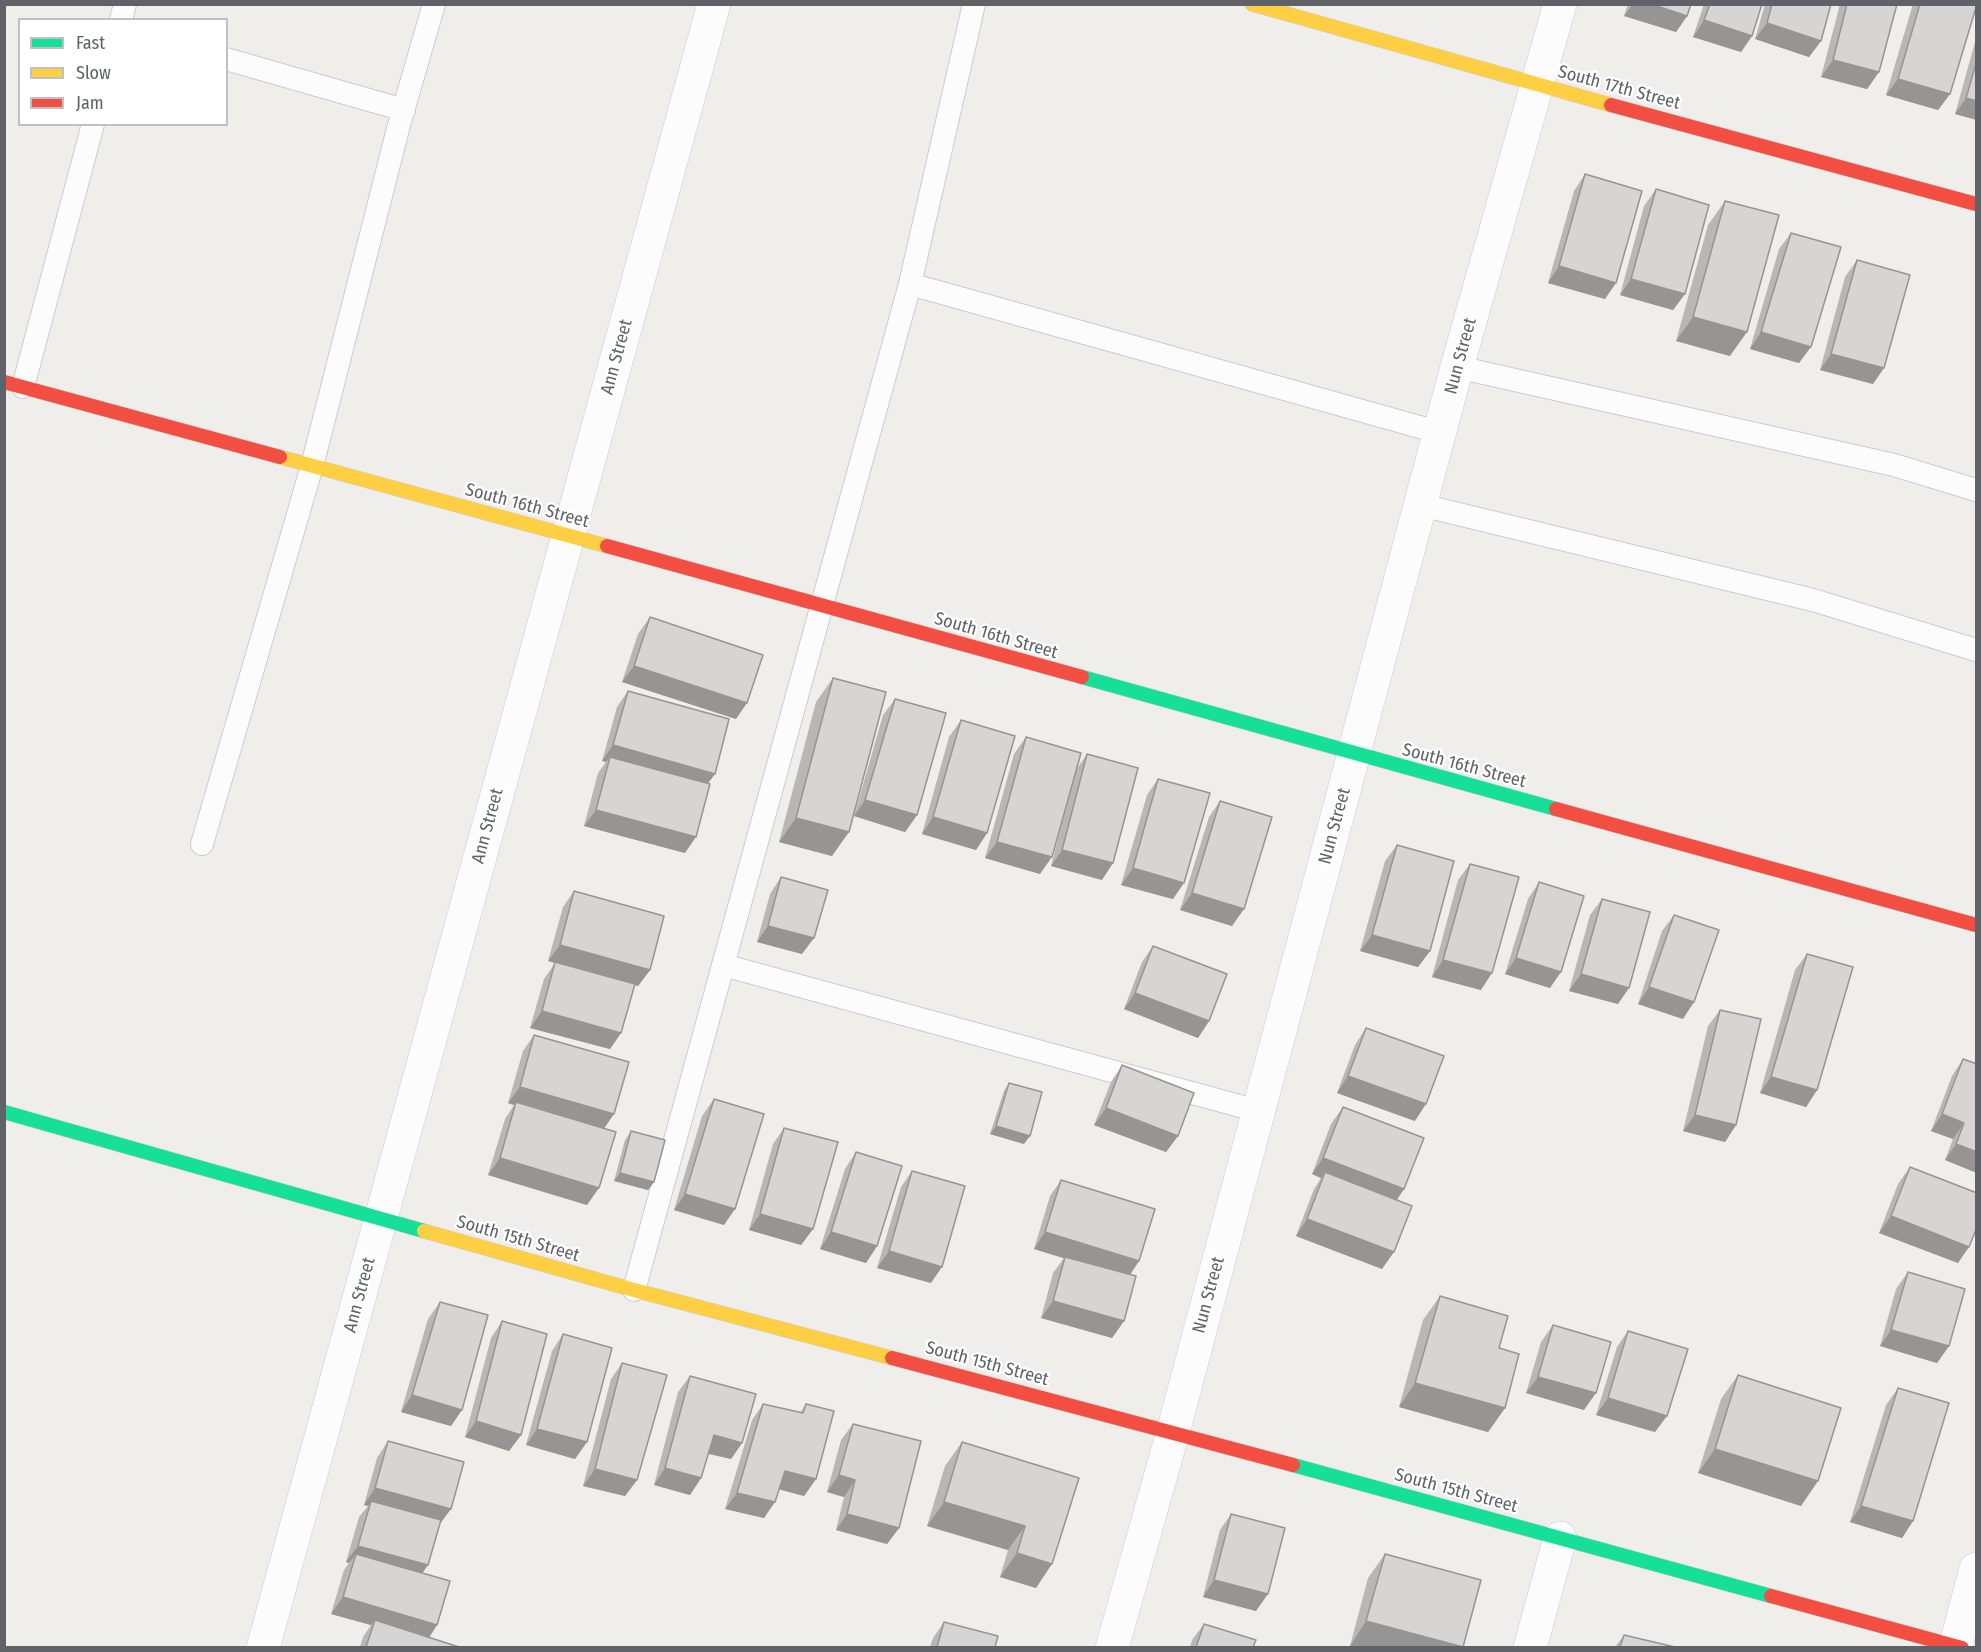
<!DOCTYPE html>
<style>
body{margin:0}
#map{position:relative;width:1981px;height:1652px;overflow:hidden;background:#efeeea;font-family:"Fira Sans Condensed",sans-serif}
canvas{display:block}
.frame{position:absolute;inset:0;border:6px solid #5f6368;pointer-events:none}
.legend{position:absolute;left:18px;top:18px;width:210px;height:108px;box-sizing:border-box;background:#fff;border:2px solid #bfc1c3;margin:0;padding:8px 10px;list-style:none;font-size:18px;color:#5f6368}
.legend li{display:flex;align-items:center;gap:12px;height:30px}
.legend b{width:30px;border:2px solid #bfc1c3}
</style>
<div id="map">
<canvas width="1981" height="1652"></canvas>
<div class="frame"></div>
<ul class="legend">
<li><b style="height:8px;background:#16e098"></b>Fast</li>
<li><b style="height:8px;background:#ffcf43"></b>Slow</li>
<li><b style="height:8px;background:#f24e42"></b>Jam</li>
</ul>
</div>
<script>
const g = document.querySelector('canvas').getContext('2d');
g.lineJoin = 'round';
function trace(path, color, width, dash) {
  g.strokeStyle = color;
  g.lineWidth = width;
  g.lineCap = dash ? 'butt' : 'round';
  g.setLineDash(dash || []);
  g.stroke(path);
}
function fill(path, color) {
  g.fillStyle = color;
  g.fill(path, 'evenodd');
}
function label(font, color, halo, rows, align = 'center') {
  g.font = font + ' "Fira Sans Condensed",sans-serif';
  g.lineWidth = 4.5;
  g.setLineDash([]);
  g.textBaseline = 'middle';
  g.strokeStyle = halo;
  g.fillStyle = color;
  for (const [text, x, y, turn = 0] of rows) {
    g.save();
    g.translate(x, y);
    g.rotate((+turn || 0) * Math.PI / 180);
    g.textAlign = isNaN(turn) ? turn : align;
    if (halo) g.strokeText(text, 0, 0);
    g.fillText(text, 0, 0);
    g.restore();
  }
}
const lane = new Path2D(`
 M121 20 125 4
 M226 59 404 110
 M910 284 1441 433
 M1457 367 1894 465 1976 490
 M23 387 93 124
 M1421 505 1813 600 1976 650
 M202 844 312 466 399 125 434 4
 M723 965 1258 1111
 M634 1290 910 284 974 4`);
const street = new Path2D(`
 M263 1648 714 4
 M1112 1648 1173 1432 1457 367 1560 4
 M1530 1648 1560 1538
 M1955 1648 1976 1569`);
const fast = new Path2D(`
 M1082 677 1556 809
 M4 1112 424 1231
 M1293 1465 1771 1596`);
const slow = new Path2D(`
 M1252 4 1611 105
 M280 457 607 546
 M424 1231 634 1290 892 1358`);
const jam = new Path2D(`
 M1611 105 1976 204
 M4 382 280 457
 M607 546 1082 677
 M1556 809 1976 925
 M892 1358 1293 1465
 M1771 1596 1962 1648`);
const wall = new Path2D(`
 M1628 4H1691L1687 16 1676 32 1624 16Z
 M1704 4H1762L1752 36 1741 52 1693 37Z
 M1765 4H1831L1821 41 1809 57 1755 39Z
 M1840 4H1897L1879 72 1867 89 1821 77Z
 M1913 4H1977L1950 94 1938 110 1886 95Z
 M1977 35V120L1955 114Z
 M1585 174 1605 299 1548 283 1574 191Z
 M1656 189 1685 294 1673 310 1620 295 1644 206Z
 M1725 201 1730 356 1676 341 1708 225Z
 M1791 233 1799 363 1750 349 1779 249Z
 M1857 260 1873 384 1820 370 1845 277Z
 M650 617 736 719 622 682 638 634Z
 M833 678 832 856 779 842 816 702Z
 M628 691 708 783 685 853 584 826 598 773 606 762 602 761 617 707Z
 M895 699 917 815 905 832 854 816 883 715Z
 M961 720 987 833 976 850 922 834 949 737Z
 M1026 737 1076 770 1087 754 1102 880 1051 866 1072 784 1040 874 985 858 1014 754Z
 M1158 779 1173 899 1121 885 1147 795Z
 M1220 801 1232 926 1180 910 1209 817Z
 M1397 845 1430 951 1418 967 1360 951 1385 861Z
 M1470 864 1481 990 1432 977 1458 880Z
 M781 877 802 954 757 942 770 894Z
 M1539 882 1550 988 1505 974 1528 899Z
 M574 891 650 970 638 986 634 985 621 1033 610 1049 530 1028 544 979 555 963 548 961 563 907Z
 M1602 899 1618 1004 1569 991 1590 915Z
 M1674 915 1683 1019 1638 1004 1662 931Z
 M1153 946 1209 1021 1198 1038 1124 1009 1142 962Z
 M1807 954 1817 1090 1806 1107 1760 1093 1795 970Z
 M1720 1010 1736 1125 1725 1142 1683 1131 1708 1026Z
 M1366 1028 1415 1121 1337 1093 1355 1045Z
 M534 1035 604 1128 587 1205 488 1175 505 1119 514 1105 508 1103 523 1051Z
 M1963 1059 1977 1064V1173L1945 1160 1953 1139 1931 1131 1952 1076Z
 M1122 1065 1178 1136 1166 1152 1094 1125 1111 1082Z
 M1009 1083 1024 1144 990 1134 1004 1091Z
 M714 1099 724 1225 674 1210 702 1116Z
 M1343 1107 1404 1189 1397 1200 1382 1269 1296 1236 1314 1189 1321 1178 1312 1174 1331 1124Z
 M784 1128 813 1229 801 1245 749 1230 773 1144Z
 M631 1131 654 1182 648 1190 614 1181 625 1140Z
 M856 1152 877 1246 866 1263 820 1249 845 1169Z
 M1910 1167 1958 1263 1879 1233 1898 1184Z
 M912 1171 931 1283 877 1268 901 1187Z
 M1061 1180 1130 1275 1124 1321 1112 1338 1041 1318 1053 1273 1064 1258 1034 1249 1050 1196Z
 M1908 1272 1949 1346 1937 1363 1880 1346 1896 1289Z
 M1440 1296 1499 1348 1505 1408 1488 1432 1399 1407 1423 1320Z
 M440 1302 451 1426 401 1412 428 1319Z
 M502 1321 521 1435 509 1451 465 1437 491 1338Z
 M1553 1325 1584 1410 1526 1393 1541 1342Z
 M1628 1331 1655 1432 1596 1415 1617 1347Z
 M563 1334 575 1459 526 1445 552 1351Z
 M622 1363 637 1480 625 1496 583 1486 611 1379Z
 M1738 1375 1801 1506 1698 1473 1721 1399Z
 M690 1376 742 1443 731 1459 708 1454 701 1478 690 1495 654 1485 678 1392Z
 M1898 1388 1913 1521 1902 1538 1850 1522 1886 1405Z
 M763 1404 800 1413 806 1404 816 1479 804 1496 779 1489 764 1518 725 1509 752 1420Z
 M853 1424 899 1528 887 1544 836 1530 844 1497 827 1492 841 1440Z
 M388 1441 451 1509 440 1523 422 1573 437 1625 429 1638 458 1647H360L363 1637 371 1625 331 1614 344 1570 349 1563 346 1562 359 1517 368 1506 364 1505 377 1458Z
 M962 1442 1079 1478 1036 1588 1000 1577 1008 1550 927 1526 945 1466Z
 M1231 1514 1256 1611 1203 1597 1220 1530Z
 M1385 1554 1481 1580 1350 1646 1368 1578Z
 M944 1622 995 1647H930L933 1638Z
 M1204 1624 1253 1647H1190L1192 1640Z
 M1624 1635 1675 1647H1615Z`);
const shadedWall = new Path2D(`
 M1633 4H1651L1687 16 1676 32 1624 16Z
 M1704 20 1752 36 1741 52 1693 37Z
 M1767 23 1821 41 1809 57 1755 39Z
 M1833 60 1879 72 1867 89 1821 77Z
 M1898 79 1950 94 1938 110 1886 95Z
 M1966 98 1977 101V120L1955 114Z
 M1559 266 1616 283 1605 299 1548 283Z
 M1631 279 1685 294 1673 310 1620 295Z
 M1693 317 1747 332 1730 356 1676 341Z
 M1761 332 1811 347 1799 363 1750 349Z
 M1831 354 1884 368 1873 384 1820 370Z
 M634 666 747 703 736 719 622 682Z
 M613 745 715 774 703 790 610 757 606 762 602 761Z
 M865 800 917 815 905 832 854 816Z
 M596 810 696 837 685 853 584 826Z
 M933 817 987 833 976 850 922 834Z
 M796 818 849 832 832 856 779 842Z
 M997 842 1052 857 1040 874 985 858Z
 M1062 850 1113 863 1102 880 1051 866Z
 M1133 868 1184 883 1173 899 1121 885Z
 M1192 893 1244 909 1232 926 1180 910Z
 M768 926 814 938 802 954 757 942Z
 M1372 935 1430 951 1418 967 1360 951Z
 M560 945 650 970 638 986 548 961Z
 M1516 958 1561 972 1550 988 1505 974Z
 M1443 960 1492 973 1481 990 1432 977Z
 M1581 974 1629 988 1618 1004 1569 991Z
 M1649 987 1694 1002 1683 1019 1638 1004Z
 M1135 993 1209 1021 1198 1038 1124 1009Z
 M542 1011 621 1033 610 1049 530 1028Z
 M1348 1076 1426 1104 1415 1121 1337 1093Z
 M1771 1077 1817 1090 1806 1107 1760 1093Z
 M520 1087 614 1114 603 1130 516 1102 514 1105 508 1103Z
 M1106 1108 1178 1136 1166 1152 1094 1125Z
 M1942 1114 1964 1123 1953 1139 1931 1131Z
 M1695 1115 1736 1125 1725 1142 1683 1131Z
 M996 1126 1030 1136 1024 1144 990 1134Z
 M1956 1144 1977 1152V1173L1945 1160Z
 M500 1158 599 1188 587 1205 488 1175Z
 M1323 1158 1404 1189 1393 1205 1325 1172 1321 1178 1312 1174Z
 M620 1173 654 1182 648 1190 614 1181Z
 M685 1194 735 1209 724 1225 674 1210Z
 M760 1214 813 1229 801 1245 749 1230Z
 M1891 1216 1969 1247 1958 1263 1879 1233Z
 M1307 1219 1394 1252 1382 1269 1296 1236Z
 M831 1232 877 1246 866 1263 820 1249Z
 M1045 1232 1139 1261 1128 1278 1034 1249Z
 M889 1251 942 1267 931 1283 877 1268Z
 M1053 1301 1124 1321 1112 1338 1041 1318Z
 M1891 1330 1949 1346 1937 1363 1880 1346Z
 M1538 1377 1596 1393 1584 1410 1526 1393Z
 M1415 1383 1505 1408 1488 1432 1399 1407Z
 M412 1395 462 1410 451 1426 401 1412Z
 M1608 1398 1667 1416 1655 1432 1596 1415Z
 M476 1421 521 1435 509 1451 465 1437Z
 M537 1429 587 1442 575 1459 526 1445Z
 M714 1435 742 1443 731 1459 702 1452Z
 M1715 1449 1818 1481 1801 1506 1698 1473Z
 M665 1468 701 1478 690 1495 654 1485Z
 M595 1469 637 1480 625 1496 583 1486Z
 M785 1471 816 1479 804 1496 774 1488Z
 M839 1475 855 1480 844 1497 827 1492Z
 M375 1488 451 1509 439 1525 371 1501 368 1506 364 1505Z
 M737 1493 775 1502 764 1518 725 1509Z
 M944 1502 1025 1526 1008 1550 927 1526Z
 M1861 1506 1913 1521 1902 1538 1850 1522Z
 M847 1514 899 1528 887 1544 836 1530Z
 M358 1546 428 1565 417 1581 356 1554 349 1563 346 1562Z
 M1017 1553 1052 1564 1036 1588 1000 1577Z
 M1214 1580 1268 1594 1256 1611 1203 1597Z
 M343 1597 437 1625 426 1642 375 1620 371 1625 331 1614Z
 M1366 1621 1463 1647H1357L1350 1646Z`);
const building = new Path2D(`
 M1651 4H1691L1687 16Z
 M1710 4H1762L1752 36 1704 20Z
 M1772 4H1831L1821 41 1767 23Z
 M1847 4H1897L1879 72 1833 60Z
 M1920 4H1977L1950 94 1898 79Z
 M1977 60V101L1966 98Z
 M1585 174 1642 191 1616 283 1559 266Z
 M1656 189 1709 205 1685 294 1631 279Z
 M1725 201 1779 215 1747 332 1693 317Z
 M1791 233 1841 247 1811 347 1761 332Z
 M1857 260 1910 275 1884 368 1831 354Z
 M650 617 763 655 747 703 634 666Z
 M833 678 886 692 849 832 796 818Z
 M628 691 729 719 715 774 613 745Z
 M895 699 946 713 917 815 865 800Z
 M961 720 1015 736 987 833 933 817Z
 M1026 737 1081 753 1052 857 997 842Z
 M1087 754 1138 768 1113 863 1062 850Z
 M610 757 710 784 696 837 596 810Z
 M1158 779 1210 793 1184 883 1133 868Z
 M1220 801 1272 817 1244 909 1192 893Z
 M1397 845 1454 861 1430 951 1372 935Z
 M1470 864 1519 877 1492 973 1443 960Z
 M781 877 828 890 814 938 768 926Z
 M1539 882 1584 896 1561 972 1516 958Z
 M574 891 664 916 650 970 560 945Z
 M1602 899 1650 912 1629 988 1581 974Z
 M1674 915 1719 930 1694 1002 1649 987Z
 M1153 946 1227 974 1209 1021 1135 993Z
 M1807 954 1853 967 1817 1090 1771 1077Z
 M555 962 635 984 621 1033 542 1011Z
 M1720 1010 1761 1019 1736 1125 1695 1115Z
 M1366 1028 1444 1056 1426 1104 1348 1076Z
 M534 1035 629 1062 614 1114 520 1087Z
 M1963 1059 1977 1064V1152L1956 1144 1964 1123 1942 1114Z
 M1122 1065 1194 1093 1178 1136 1106 1108Z
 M1009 1083 1042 1092 1030 1136 996 1126Z
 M714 1099 764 1114 735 1209 685 1194Z
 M516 1102 616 1132 599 1188 500 1158Z
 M1343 1107 1424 1138 1404 1189 1323 1158Z
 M784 1128 838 1142 813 1229 760 1214Z
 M631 1131 665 1140 654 1182 620 1173Z
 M856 1152 902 1166 877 1246 831 1232Z
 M1910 1167 1977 1193V1227L1969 1247 1891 1216Z
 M912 1171 965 1186 942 1267 889 1251Z
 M1325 1172 1412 1206 1394 1252 1307 1219Z
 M1061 1180 1155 1209 1139 1261 1045 1232Z
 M1065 1257 1136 1276 1124 1321 1053 1301Z
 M1908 1272 1965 1289 1949 1346 1891 1330Z
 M1440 1296 1508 1316 1499 1348 1519 1354 1505 1408 1415 1383Z
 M440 1302 488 1315 462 1410 412 1395Z
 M502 1321 547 1334 521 1435 476 1421Z
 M1553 1325 1611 1342 1596 1393 1538 1377Z
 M1628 1331 1688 1349 1667 1416 1608 1398Z
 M563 1334 612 1348 587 1442 537 1429Z
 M622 1363 667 1375 637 1480 595 1469Z
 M1738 1375 1841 1408 1818 1481 1715 1449Z
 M690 1376 756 1394 742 1443 714 1435 701 1478 665 1468Z
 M1898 1388 1949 1403 1913 1521 1861 1506Z
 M763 1404 803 1413 806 1404 834 1411 816 1479 785 1471 775 1502 737 1493Z
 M853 1424 921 1441 899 1528 847 1514 855 1480 839 1475Z
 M388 1441 464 1462 451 1509 375 1488Z
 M962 1442 1079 1478 1052 1564 1017 1553 1025 1526 944 1502Z
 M371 1501 441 1520 428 1565 358 1546Z
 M1231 1514 1285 1528 1268 1594 1214 1580Z
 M356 1554 450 1581 437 1625 343 1597Z
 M1385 1554 1481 1580 1463 1647 1366 1621Z
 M375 1620 459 1647H366Z
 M944 1622 998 1636 995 1647H937Z
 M1204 1624 1256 1640 1253 1647H1196Z
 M1624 1635 1675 1647H1620Z`);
const streetNames = [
 ["South 17th Street",1619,88,15],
 ["Nun Street",1461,356,-75],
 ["Ann Street",617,357,-75],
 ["South 16th Street",527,506,15],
 ["South 16th Street",996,636,16],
 ["South 16th Street",1464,766,15],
 ["Ann Street",488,826,-75],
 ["Nun Street",1335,826,-75],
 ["South 15th Street",518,1239,16],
 ["Ann Street",360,1295,-75],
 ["Nun Street",1209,1295,-75],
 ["South 15th Street",987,1364,15],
 ["South 15th Street",1456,1491,15]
];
trace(lane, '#cbcccc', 24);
trace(street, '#cbcccc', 34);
trace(fast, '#cacacb', 15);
trace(slow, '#cacacb', 15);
trace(jam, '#cacacb', 15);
trace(lane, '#fdfcfc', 22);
trace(street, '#fdfcfc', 33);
trace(fast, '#16e098', 14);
trace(slow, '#ffcf43', 14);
trace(jam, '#f24e42', 14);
fill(wall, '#b8b7b5');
fill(shadedWall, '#969594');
fill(building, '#d6d5d3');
trace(building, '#969594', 1.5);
label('18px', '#5f6368', '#fff', streetNames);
</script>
